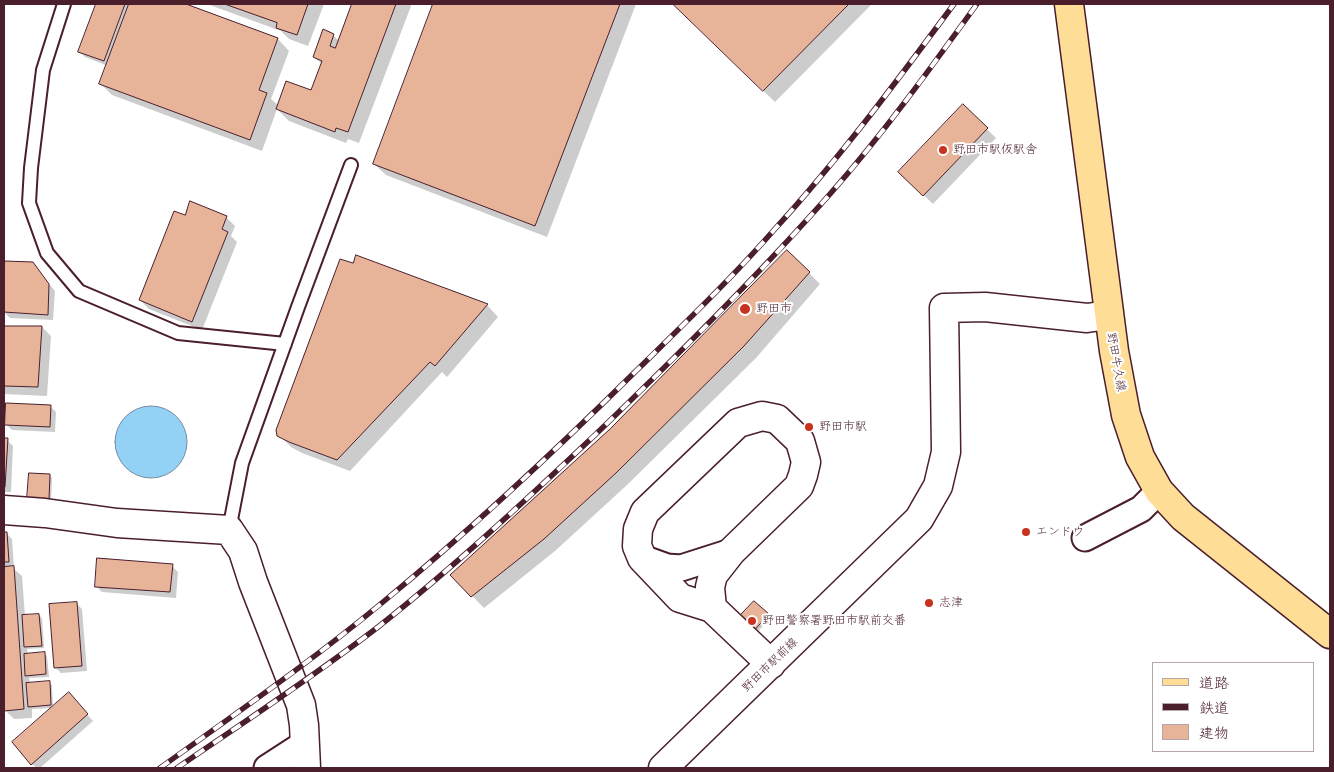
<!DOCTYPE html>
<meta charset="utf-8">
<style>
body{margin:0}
#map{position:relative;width:1334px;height:772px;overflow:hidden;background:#fff;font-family:"Playpen Sans","Klee One",sans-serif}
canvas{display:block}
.frame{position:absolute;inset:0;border:5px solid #4a1f2b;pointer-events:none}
.legend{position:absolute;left:1152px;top:662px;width:162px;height:90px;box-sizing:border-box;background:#fff;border:1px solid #b7a5aa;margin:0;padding:6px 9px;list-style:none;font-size:15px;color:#4a1f2b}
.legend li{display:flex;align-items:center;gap:10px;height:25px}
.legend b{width:25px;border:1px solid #b7a5aa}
</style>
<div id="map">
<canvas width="1334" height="772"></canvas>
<div class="frame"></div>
<ul class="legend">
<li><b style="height:6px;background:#fedd96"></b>道路</li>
<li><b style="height:6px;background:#4a1f2b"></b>鉄道</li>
<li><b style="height:14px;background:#e7b49a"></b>建物</li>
</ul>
</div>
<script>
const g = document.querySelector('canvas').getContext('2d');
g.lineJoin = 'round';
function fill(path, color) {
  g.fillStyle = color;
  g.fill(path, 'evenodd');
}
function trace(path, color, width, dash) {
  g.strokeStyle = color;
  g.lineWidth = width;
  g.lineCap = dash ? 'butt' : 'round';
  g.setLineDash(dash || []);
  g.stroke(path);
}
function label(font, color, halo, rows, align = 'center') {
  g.font = font + ' "Playpen Sans","Klee One",sans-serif';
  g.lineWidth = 4;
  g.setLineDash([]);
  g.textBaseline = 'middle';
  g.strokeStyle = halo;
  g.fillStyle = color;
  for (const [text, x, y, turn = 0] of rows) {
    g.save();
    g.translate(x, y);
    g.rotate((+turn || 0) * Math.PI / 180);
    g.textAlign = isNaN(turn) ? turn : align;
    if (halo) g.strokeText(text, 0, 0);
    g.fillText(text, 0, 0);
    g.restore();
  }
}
const water = new Path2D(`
 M115 442a36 36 0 1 1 72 0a36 36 0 1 1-72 0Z`);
const shadow = new Path2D(`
 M97 4H182L278 39 289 51 271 99 279 106 311 92 322 64 314 57 333 35 339 41 353 4H409L411 6 359 143 348 139 346 143 289 121 277 109 262 151 112 95 101 84 108 66 85 57 79 51Z
 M207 4H324L308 46 289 39 281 31Z
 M435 4H636L547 237 386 175 374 164Z
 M674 4H872L775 102Z
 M963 106 996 138 933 204 900 172Z
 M185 216 226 217 235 226 231 236 237 242 202 330 149 309 140 300Z
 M33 264 55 291 53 320 10 318 4 312V288L5 290Z
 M809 273 820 284 756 358 627 485 555 551 484 608 452 575Z
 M487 305 498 317 447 377 442 372 350 471 302 453 291 447 279 435Z
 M4 327H42L51 336 47 396 4 394Z
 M50 406 56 412 55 432 12 430 6 424Z
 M4 439 7 440 13 446 11 492H4Z
 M50 475 52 478 51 503 31 502Z
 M4 533H6L12 539 14 569 22 576 25 616 39 615 42 618 44 648 27 649 28 655 44 654 47 656 49 677 29 678 30 684 49 683 52 685 53 707 74 700 93 721 40 768H37L32 764 53 708 32 709V718L14 719 5 710Z
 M172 566 178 572 176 598 102 592 96 586Z
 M76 603 82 609 87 671 61 673 55 667Z
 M754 603 770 618 754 636Z`);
const building = new Path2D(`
 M96 4H125L104 61 78 52Z
 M129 4H186L278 38 259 90 267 93 250 140 99 84Z
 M225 4H308L297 35 276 28 277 23Z
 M352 4H396L348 132 336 128 335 132 276 109 286 81 311 90 322 61 313 57 323 29 334 34 330 46 335 48Z
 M433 4H620L535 226 373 164Z
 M673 4H849L763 91Z
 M963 104 988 128 923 196 898 172Z
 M190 201 227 216 222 229 228 232 192 322 139 300 174 211 185 215Z
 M787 250 810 272 744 346 616 473 544 539 471 597 450 575 610 429Z
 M356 255 488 304 435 366 430 362 337 460 289 442 277 436 276 430 340 259 353 263Z
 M5 261 33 262 49 284 48 315 4 312Z
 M4 326H42L38 387 4 386Z
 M6 403 51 405 50 427 5 425Z
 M4 438H8L5 487 4 486Z
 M29 473 50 474 49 500 27 499Z
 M4 532H7L9 562H4Z
 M97 558 173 564 170 592 95 587Z
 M14 566 24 709 4 711V567Z
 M754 601 769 614 751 634 736 620Z
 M77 602 82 666 54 668 49 604Z
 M39 614 42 646 24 647 22 615Z
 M45 652 46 674 25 676 24 654Z
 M50 681 51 705 28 707 26 683Z
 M69 692 88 714 31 765 12 742Z`);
const lane = new Path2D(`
 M64 4 43 70 31 168 29 203 47 253 79 291 178 333 285 344
 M229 530 242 463 298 307 351 165`);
const street = new Path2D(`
 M1085 538 1141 509 1159 491
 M642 558 667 567 681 568 731 552
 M267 768 304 744`);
const secondary = new Path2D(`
 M4 510 45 513 117 523 229 530 243 551 253 582 301 705 304 725 306 768
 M712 608 710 587 713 575 731 552 799 486 803 475 806 462 800 441 777 419 762 416 738 423 645 512 638 529 637 546 642 558 680 598 712 608 771 664
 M663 768 919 519 938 486 946 452 944 308 985 307 1087 318 1108 315`);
const primary = new Path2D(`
 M1069 4 1114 351 1126 415 1140 457 1159 491 1183 517 1330 634`);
const rail = new Path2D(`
 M160 768C235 714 312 661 383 602 472 529 556 450 638 369 684 324 731 279 774 230 839 159 897 81 954 4
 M177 768C244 722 313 677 378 627 454 567 525 501 596 434 676 357 756 278 830 194 883 134 930 69 977 4`);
const markers = [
 [943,150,5,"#c8321e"],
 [745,309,6,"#c8321e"],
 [809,427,5,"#c8321e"],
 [1026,532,5,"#c8321e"],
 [929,603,5,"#c8321e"],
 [752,621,5,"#c8321e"]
];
const poiNames = [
 ["野田市駅仮駅舎",953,150],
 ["野田市",756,309],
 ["野田市駅",819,427],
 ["エンドウ",1036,532],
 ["志津",939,603],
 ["野田警察署野田市駅前交番",762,621]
];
const streetNames = [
 ["野田牛久線",1116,362,80],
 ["野田市駅前線",770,665,-44]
];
fill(water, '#94d2f5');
trace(water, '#768aa4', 1);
fill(shadow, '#0003');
fill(building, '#e7b49a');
trace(building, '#4a1f2b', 1);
trace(lane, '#4a1f2b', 16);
trace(street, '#4a1f2b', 29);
trace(secondary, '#4a1f2b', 31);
trace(primary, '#4a1f2b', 31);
trace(lane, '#fff', 12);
trace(street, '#fff', 25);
trace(secondary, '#fff', 28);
trace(primary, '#fedd96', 28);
trace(rail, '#4a1f2b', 5.5);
trace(rail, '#fff', 4, [11]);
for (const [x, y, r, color] of markers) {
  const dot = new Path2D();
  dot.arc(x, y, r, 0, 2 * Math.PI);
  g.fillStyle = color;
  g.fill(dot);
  trace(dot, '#fff', 2);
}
label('12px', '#4a1f2b', '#fff', poiNames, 'left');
label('12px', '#4a1f2b', '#fff', streetNames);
</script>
